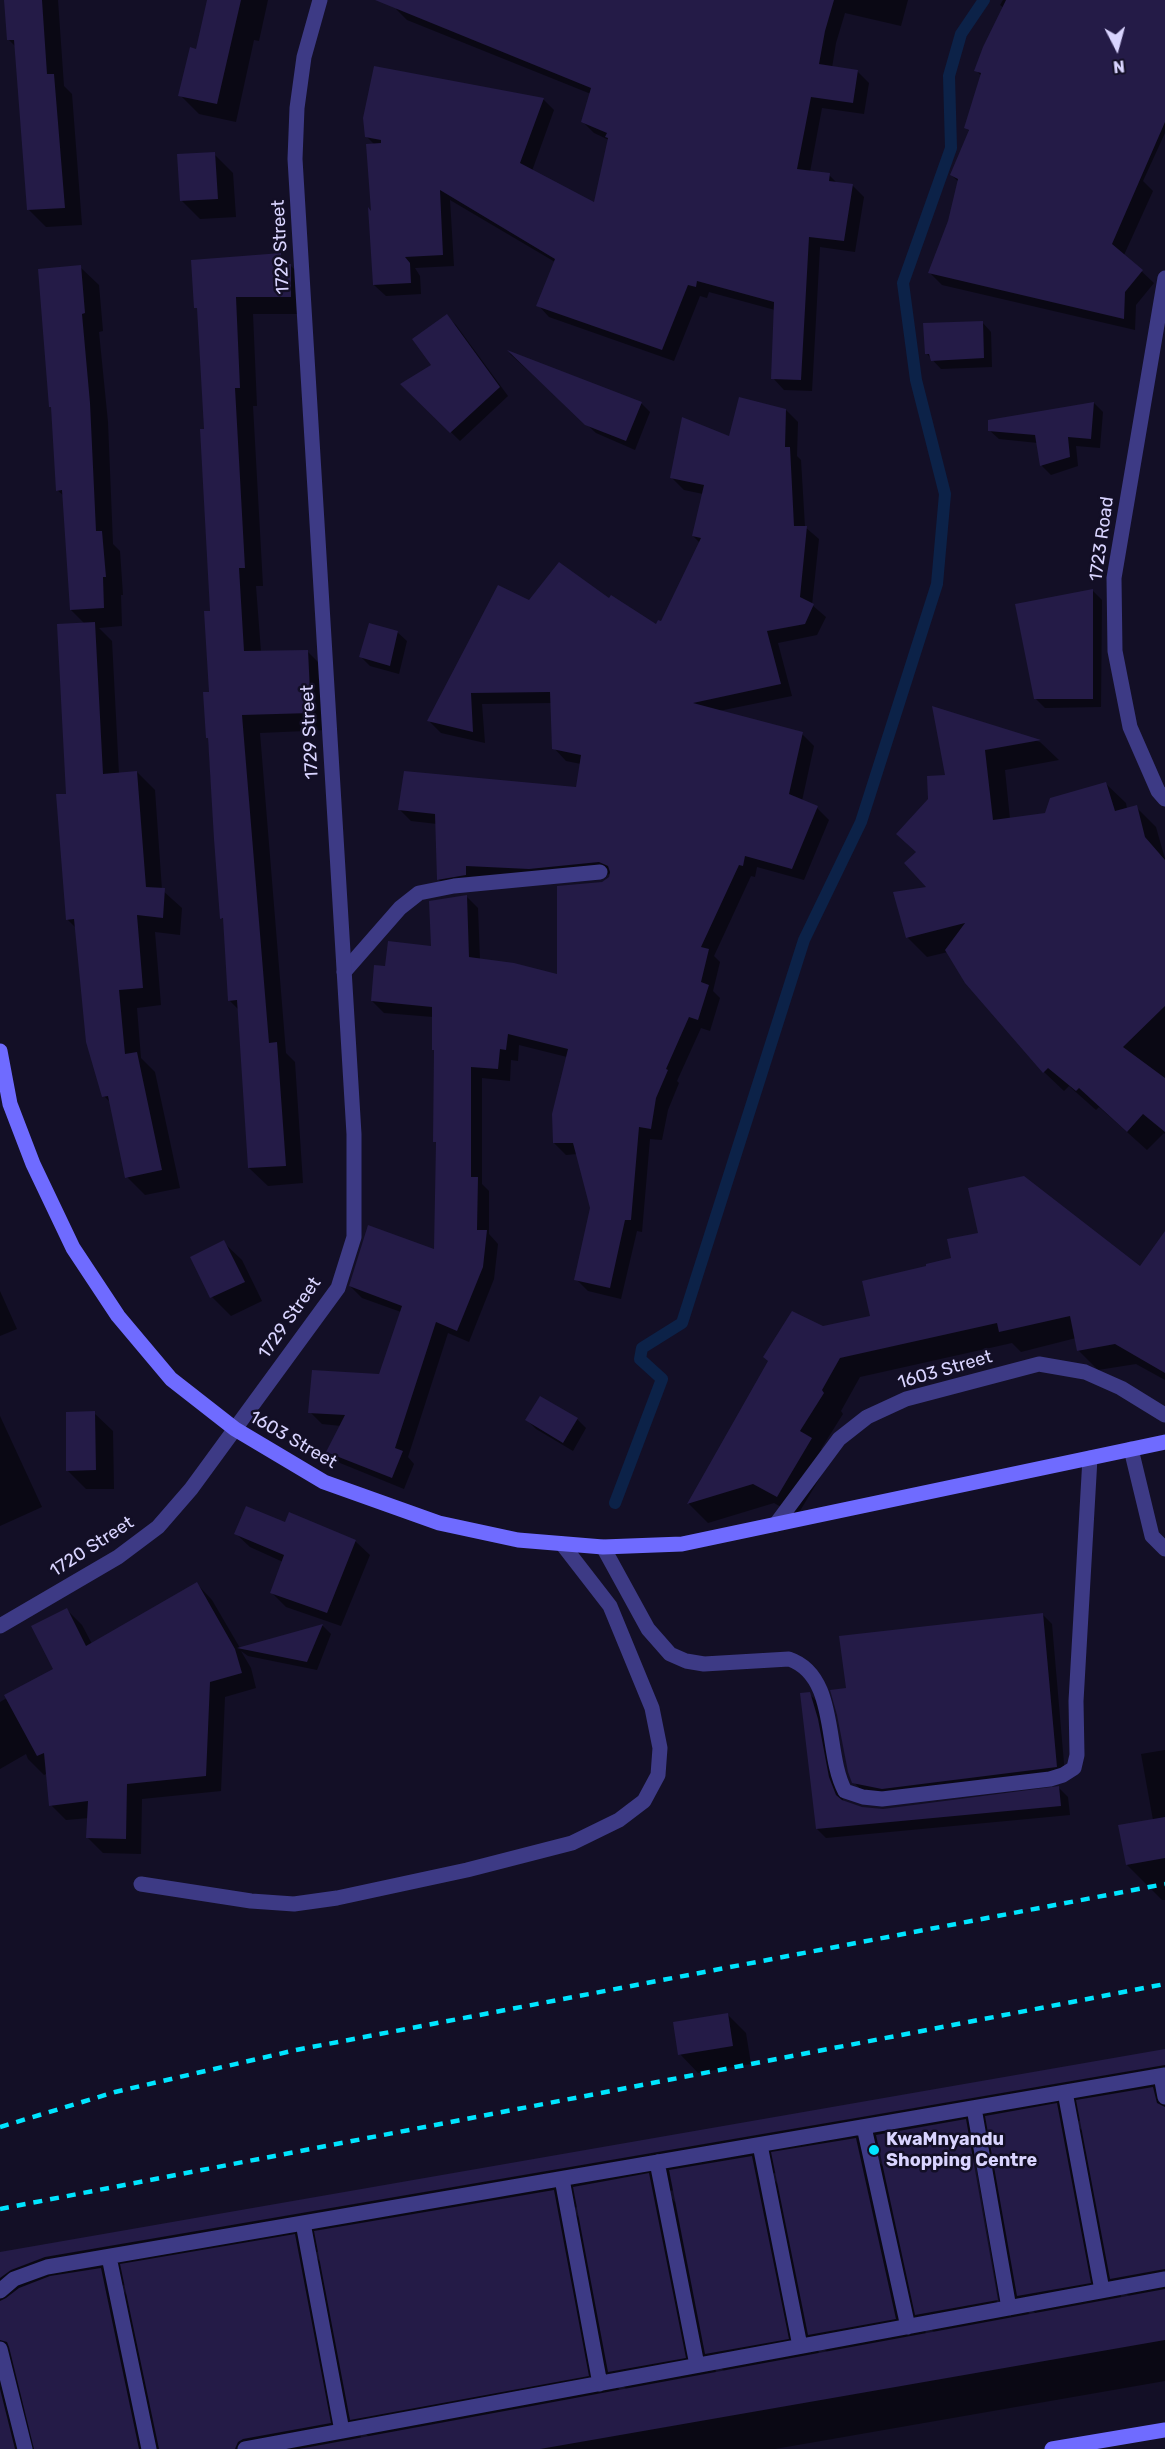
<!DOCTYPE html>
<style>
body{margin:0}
#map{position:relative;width:1165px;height:2449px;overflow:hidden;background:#130f26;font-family:Rubik,sans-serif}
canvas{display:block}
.north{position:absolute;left:1087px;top:18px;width:60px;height:60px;-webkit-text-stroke:4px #130f26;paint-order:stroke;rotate:174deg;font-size:16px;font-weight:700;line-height:24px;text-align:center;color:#d9d4ff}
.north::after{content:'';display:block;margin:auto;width:21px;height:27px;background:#d9d4ff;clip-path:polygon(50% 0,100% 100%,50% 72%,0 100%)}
</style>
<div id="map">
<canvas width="1165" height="2449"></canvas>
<div class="north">N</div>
</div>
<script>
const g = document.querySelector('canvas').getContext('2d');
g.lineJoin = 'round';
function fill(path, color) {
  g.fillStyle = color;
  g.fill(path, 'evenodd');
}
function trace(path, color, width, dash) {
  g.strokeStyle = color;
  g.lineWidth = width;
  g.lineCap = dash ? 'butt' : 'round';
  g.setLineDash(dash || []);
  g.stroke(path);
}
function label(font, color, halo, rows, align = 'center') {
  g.font = font + ' Rubik,sans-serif';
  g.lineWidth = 5;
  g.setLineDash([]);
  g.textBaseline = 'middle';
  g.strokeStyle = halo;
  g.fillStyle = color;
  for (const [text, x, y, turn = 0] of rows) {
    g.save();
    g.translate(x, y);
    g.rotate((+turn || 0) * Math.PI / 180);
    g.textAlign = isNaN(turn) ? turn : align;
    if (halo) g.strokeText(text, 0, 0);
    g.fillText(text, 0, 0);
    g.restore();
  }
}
const shadow = new Path2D(`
 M6 0H58L64 86 72 94 82 225 46 227 28 209 16 47 9 40Z
 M208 0H268L259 41 254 40 236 122 199 114 180 95 197 50Z
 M399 0H908L901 26 845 13 836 43 832 68 857 71 869 83 864 114 822 108 810 172 829 175 838 184 853 186 864 197 855 252 820 247 812 391 784 390 773 378 775 310 709 292 707 298 700 296 674 361 549 317 538 305 555 262 450 200 454 266 415 268 420 276 421 294 386 296 374 285 373 213 375 145 366 136 543 99 554 110 532 171 595 204 609 140 594 133 583 122 591 94 407 20 396 9Z
 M1003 0H1165V133L1143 181 1153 191 1124 255 1154 283 1136 305 1135 330 942 285 930 273 949 222 959 182 951 175 970 132 966 128 982 77 976 70 1004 8 1000 5Z
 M214 154 233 173 236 217 200 219 181 200Z
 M280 255 298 273 308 314H253L257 406H253L263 586H256L261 652 307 651 325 669 328 730 260 733 286 1053 295 1062 303 1183 268 1186 249 1168 239 1010 229 1000 224 920 221 917 215 839 205 694 211 693 212 612 206 430 199 310 196 307Z
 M80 267 99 285 103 331 99 332 108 422 113 544 120 551 123 595H121L122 626 99 628 112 641 119 774 137 772 155 790 162 890 182 908 180 935 155 932 161 1005 137 1008 141 1058 155 1072 180 1188 145 1195 127 1177 111 1103 104 1096 77 929 67 919 68 795 85 624 71 610 64 496 57 490Z
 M447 316 456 325 508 396 460 441 402 384 433 366Z
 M982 322 991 332 992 367 941 369 927 354Z
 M509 353 641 403 650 412 635 450 596 433Z
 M1094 403 1103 412 1100 448 1076 446 1078 466 1051 475 1042 466 1038 443 999 439 989 430Z
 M786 410 798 422 797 456 801 460 805 527 819 539 812 605 826 617 817 635 778 643 792 696 719 711 802 734 814 746 802 801 817 808 829 820 804 880 757 867 755 877 751 876 714 956 720 962 713 991 720 998 710 1031 701 1028 677 1081 679 1083 668 1110 662 1140 650 1139 642 1232 637 1231 621 1299 588 1291 576 1279 591 1208 577 1154 566 1155 554 1143 567 1057 519 1045 518 1061 511 1060 510 1081 482 1078V1184L489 1191V1234L498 1244 494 1279 469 1342 448 1333 408 1457 414 1464 404 1489 340 1463 328 1451 341 1426 322 1424 310 1412 380 1375 401 1312 362 1298 350 1286 435 1251 438 1144 435 1141 436 1051 433 1017 384 1013 372 1001 387 968 432 948 466 896 478 908 480 960 559 976 602 883 610 877 611 874 450 891 438 879 437 824 411 821 399 809 577 789 581 764 566 761 554 748 552 703 482 704 485 743 441 733 429 721 530 602 609 600 656 627 661 624 700 543 693 536 703 494 684 490 672 478 730 438Z
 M1093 591 1102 600 1101 707 1045 708 1035 698Z
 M397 632 407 641 399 674 370 666 361 657Z
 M934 708 1040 742 1059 760 1005 770 1010 819 1047 815 1106 784 1126 803 1127 809 1136 807 1156 827 1165 859V1134L1164 1133 1147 1150 1099 1107 1096 1110 1069 1086 1064 1091 1044 1072 948 952 927 957 907 937 929 888 917 852 930 799 947 777Z
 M1165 1239V1380L1136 1364 1098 1370 1078 1350 1076 1338 1021 1352 1012 1343 860 1377 841 1411 843 1414 821 1449 831 1459 797 1516 774 1503 708 1523 688 1503 822 1328 1140 1268Z
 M223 1242 242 1260 262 1301 231 1316 212 1297Z
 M0 1291 17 1329 0 1336Z
 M94 1413 113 1431 114 1489H86L67 1470Z
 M0 1416 42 1507 0 1526Z
 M577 1419 586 1428 573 1451 536 1429 527 1420Z
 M285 1524 355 1541 370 1555 341 1626 286 1607 272 1593 283 1562 250 1547 235 1533Z
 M197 1584 212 1600 240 1648 322 1625 331 1634 317 1670 248 1656 241 1651 251 1668 256 1688 225 1697 221 1791 142 1799 141 1854 103 1853 88 1838 89 1818 66 1820 51 1805 48 1773 44 1775 28 1759 26 1754 0 1769V1702L55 1670 67 1610 82 1625 92 1644Z
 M1043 1615 1052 1624 1065 1775 892 1798 863 1792 854 1782 848 1690Z
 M809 1694 819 1703 838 1788 844 1802 861 1808 883 1810 1059 1788 1068 1797 1070 1815 826 1838 817 1829Z
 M1165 1750V1900H1162L1127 1865 1153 1820 1141 1754Z
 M727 2014 746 2033 751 2064 698 2073 680 2054Z
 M1165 2050V2381L775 2449H0V2254ZM1082 2120 1084 2132 1073 2122ZM990 2136 992 2147 982 2137ZM882 2155 885 2168 873 2156ZM971 2159H975L1000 2307 998 2308ZM777 2173 779 2185 768 2174ZM674 2190 676 2203 666 2192ZM579 2207 581 2219 570 2208ZM320 2251 322 2263 312 2253ZM126 2285 129 2297 118 2286ZM1119 2287 1129 2296 1121 2297ZM1027 2304 1036 2314 1029 2315ZM923 2321 935 2333 926 2335ZM817 2342 828 2353 819 2355ZM714 2361 725 2372 716 2373ZM617 2379 627 2390 619 2391ZM359 2427 369 2437 361 2438Z`);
const stream = new Path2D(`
 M615 1503 662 1379 640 1359 642 1348 682 1323 804 940 861 822 937 584 945 494 916 380 903 283 951 148 949 76 961 34 984 0`);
const building = new Path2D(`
 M4 0H42L47 74H54L65 208 27 210 14 40H7Z
 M207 0H241L217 104 178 96 190 47 196 49Z
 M375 0H834L825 31 819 64 858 70 853 103 811 97 797 169 830 173 829 181 853 184 844 241 809 237 801 380 771 379 774 302 697 281 696 287 688 285 662 350 536 306 555 259 440 190 443 255 405 257 410 263 411 283 373 285 368 207 371 211 366 144 381 143V140L365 137 363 118 374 66 544 98 520 163 594 202 608 138 605 137 607 133 581 122 591 88Z
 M1006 0H1165V122L1112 244 1143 270 1125 292 1124 319 928 273 948 221 958 179 950 175 969 130 964 128 981 73 974 71 983 47Z
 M215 152 218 199 180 201 177 154Z
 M281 253V264H291V297H236L240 388H235L245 568H239L244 651 308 650 311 713 242 715 269 1043 277 1042 286 1166 248 1168 237 1000 228 1001 223 918 220 919 214 839 208 738H206L203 692H209L204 611H210L200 429H204L197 308H194L191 260Z
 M81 265 85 313 82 314 90 403 96 531H102L106 577H103L104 608 70 610 62 490 56 491 51 407H49L38 269Z
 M447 314 500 387 450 433 400 384 431 365 412 339Z
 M983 321 984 358 931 361 929 354H925L923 323Z
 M507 350 642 402 626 441 585 425Z
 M739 397 786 409 785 447H790L794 526H807L800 597 814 604 805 624 767 631 781 684 693 703 803 732 789 794 818 806 792 869 745 856 743 866 739 865 701 947 709 949 701 982 709 985 698 1020 689 1017 666 1069 668 1070 656 1098 651 1129 639 1127 631 1220H625L610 1288 574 1280 590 1208 573 1143H553L552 1114 568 1049 508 1034 506 1050 500 1049 498 1069 471 1067V1177H478L477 1230H487L483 1267 457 1331 436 1322 395 1448 403 1451 392 1478 326 1452 345 1415 308 1413 312 1370 379 1374 402 1306 349 1286 368 1225 434 1249 436 1142H433L434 1050H432V1007L371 1001 374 965 385 966 388 941 431 946 429 901 467 895 469 957 514 963 557 974V886L602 882 609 877 610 872 608 866 599 862 529 869 466 866V875L437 880 435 814 398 810 404 771 576 787 581 755 552 749 550 692 471 693 473 732 427 721 498 585 529 600 559 562 609 598 611 595 656 624 658 620 661 621 701 538 692 536 704 485 670 478 682 417 729 436Z
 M1094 402 1091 439 1068 437 1070 457 1040 466 1035 435 988 431V420Z
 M1093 589V699H1034L1015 604Z
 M95 622 103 774 137 771 146 887 165 888 163 918 137 915 143 988 119 990 125 1054 137 1052 162 1170 125 1178 108 1096 102 1097 86 1042 74 919 66 920 56 794H66L57 624Z
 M369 623 398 631 390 666 359 657Z
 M932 706 1041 740 985 750 993 820 1045 813 1050 798 1106 782 1115 811 1137 805 1145 837 1165 860V1006L1123 1047 1165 1078V1132L1143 1114 1127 1132 1079 1088 1076 1091 1048 1068 1043 1073 965 983 945 950 965 923 906 938 893 892 926 887 904 863 916 852 896 834 928 799 927 776 945 775Z
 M1024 1176 1140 1266 1165 1231V1373L1115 1344 1077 1351 1070 1316 999 1332 997 1323 840 1358 822 1390 824 1393 800 1431 812 1438 777 1497 753 1484 687 1504 768 1361 763 1357 792 1311 823 1326 870 1316 862 1281 926 1266V1264L951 1258 947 1239 978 1233 968 1188Z
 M224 1240 245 1282 210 1298 190 1257Z
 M540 1396 578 1418 563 1443 525 1420Z
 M95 1411 96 1470 66 1471V1412Z
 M246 1506 285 1522 289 1512 356 1540 327 1613 270 1593 284 1555 234 1534Z
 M197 1582 235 1649 242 1673 210 1682 206 1776 127 1784 126 1839 86 1838 88 1801 49 1806 44 1753 37 1756 4 1695 53 1669 31 1626 67 1608 86 1646Z
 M1043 1613 1057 1767 882 1789 852 1783 848 1772 837 1715 830 1690 846 1688 839 1636Z
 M323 1624 307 1662 237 1648Z
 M810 1692 818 1719 829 1777 836 1795 842 1800 862 1807 883 1809 1059 1786 1061 1806 816 1829 800 1693Z
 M1165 1817V1858L1126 1865 1118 1825Z
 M728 2013 733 2046 678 2055 673 2022Z
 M1165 2049V2065L45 2257 11 2270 0 2278V2252Z
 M1153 2087 1157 2103 1165 2107V2269L1110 2279 1076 2100Z
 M1057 2103 1091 2283 1017 2296 985 2116Z
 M966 2119 998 2300 915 2315 876 2135Z
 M856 2138 896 2319 808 2335 771 2152Z
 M752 2156 789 2339 705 2354 669 2170Z
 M649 2173 686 2358 608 2372 573 2187Z
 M554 2190 589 2376 350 2420 314 2231Z
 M295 2234 331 2423 243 2439 238 2442 235 2449H159L120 2264Z
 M101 2268 139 2449H34L9 2347 7 2342 0 2340V2301L6 2298 19 2288 50 2276Z
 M1165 2289V2340L540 2449H299Z
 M0 2389 15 2449H0Z`);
const lane = new Path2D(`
 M344 972 400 908 419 893 454 886 600 872
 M1131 1449 1152 1536 1165 1549
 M776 1524 839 1439 867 1417 906 1399 1039 1364 1085 1372 1121 1388 1165 1415
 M603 1547 648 1629 670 1654 686 1661 704 1664 789 1659C839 1676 824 1753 845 1791L863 1797 882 1799 1050 1779 1063 1775 1074 1768 1077 1755 1076 1701 1090 1458
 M141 1884 251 1901 294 1904 337 1898 467 1870 572 1843 619 1820 644 1801 658 1775 660 1748 652 1708 610 1606 562 1544
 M1161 2076 1165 2097
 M1065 2092 1102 2290
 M974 2108 1009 2308
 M864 2127 908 2327
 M760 2145 800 2346
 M657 2162 697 2365
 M562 2179 600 2384
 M303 2223 342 2431
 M109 2257 149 2449
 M0 2291 14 2279 47 2267 1165 2075
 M0 2349 25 2449
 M245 2449 1165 2279`);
const street = new Path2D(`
 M1165 278 1114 578 1115 651 1130 727 1158 791 1165 799
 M0 1626 118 1557 158 1527 191 1489 338 1288 354 1237V1134L295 159 297 108 304 57 320 0`);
const secondary = new Path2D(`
 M0 1051 10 1104 33 1164 73 1248 118 1316 171 1379 235 1429 324 1482 439 1523 518 1540 603 1547 682 1544 1165 1442
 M1052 2449 1165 2430`);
const rail = new Path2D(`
 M0 2127 115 2092 296 2050 1165 1884
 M0 2209 1165 1984`);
const markers = [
 [874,2150,6,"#00e5ff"]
];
const streetNames = [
 ["1729 Street",281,247,-93],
 ["1723 Road",1102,539,-82],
 ["1729 Street",310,732,-93],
 ["1729 Street",290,1318,-55],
 ["1603 Street",945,1370,-16],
 ["1603 Street",293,1440,30],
 ["1720 Street",92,1547,-33]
];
const poiNames = [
 ["KwaMnyandu",886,2140],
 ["Shopping Centre",886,2161]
];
fill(shadow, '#0007');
trace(stream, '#0c2248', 12);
fill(building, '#241b47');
trace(lane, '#3d3a85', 15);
trace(street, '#3d3a85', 15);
trace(secondary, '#6f6bff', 15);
trace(rail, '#00e5ff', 4.5, [9, 8]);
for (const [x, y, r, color] of markers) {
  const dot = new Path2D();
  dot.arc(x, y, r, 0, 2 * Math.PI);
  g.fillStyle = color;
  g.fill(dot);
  trace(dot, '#130f26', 2);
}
label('18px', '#d9d4ff', '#130f26', streetNames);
label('bold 18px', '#d9d4ff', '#130f26', poiNames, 'left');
</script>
